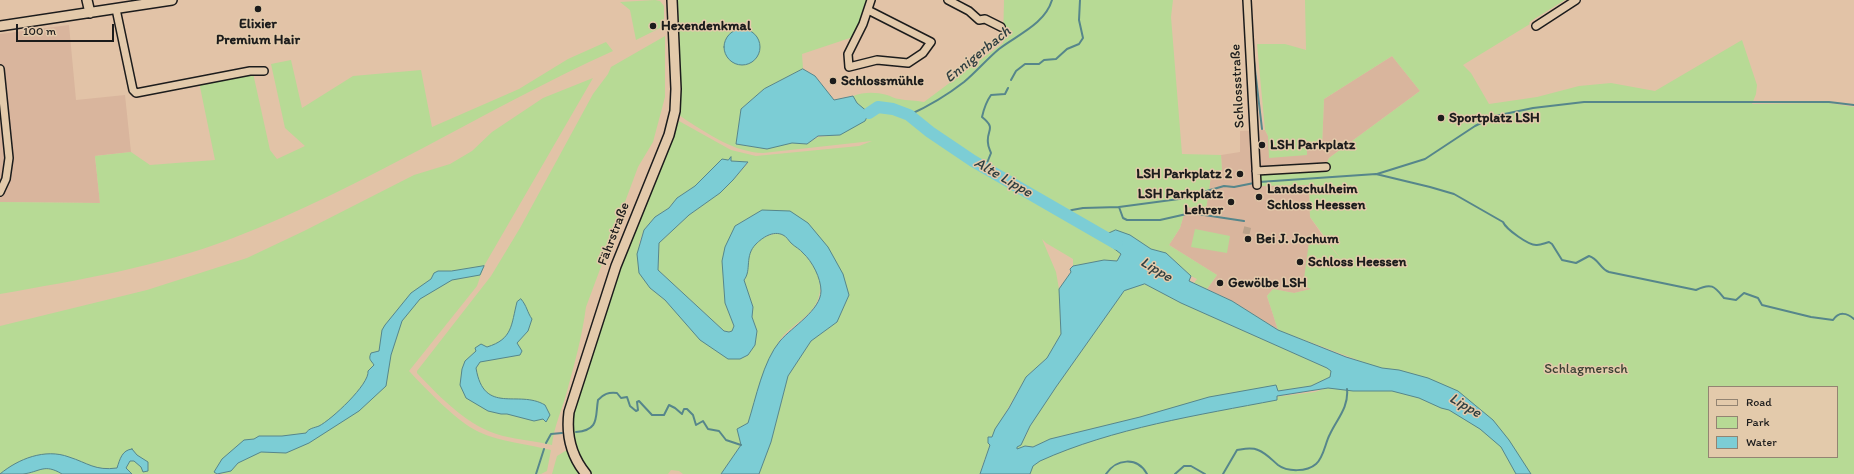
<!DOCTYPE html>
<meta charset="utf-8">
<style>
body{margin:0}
#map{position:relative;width:1854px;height:474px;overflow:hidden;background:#e2c3a7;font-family:Itim,sans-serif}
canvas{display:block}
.legend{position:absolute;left:1708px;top:386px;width:130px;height:72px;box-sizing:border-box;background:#e3caab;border:1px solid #938472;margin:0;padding:5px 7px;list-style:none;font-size:12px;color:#1c1c1c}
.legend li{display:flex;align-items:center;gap:8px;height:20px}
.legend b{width:20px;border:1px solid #938472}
.scale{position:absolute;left:16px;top:24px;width:98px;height:18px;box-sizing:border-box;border:2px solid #1c1c1c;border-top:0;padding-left:5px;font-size:12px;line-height:14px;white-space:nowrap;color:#1c1c1c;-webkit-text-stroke:3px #e3caab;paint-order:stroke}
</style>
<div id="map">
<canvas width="1854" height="474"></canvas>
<ul class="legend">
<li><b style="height:5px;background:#e3caab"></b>Road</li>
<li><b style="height:11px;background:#b7da95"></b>Park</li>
<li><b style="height:11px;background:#7ccdd5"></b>Water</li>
</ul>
<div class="scale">100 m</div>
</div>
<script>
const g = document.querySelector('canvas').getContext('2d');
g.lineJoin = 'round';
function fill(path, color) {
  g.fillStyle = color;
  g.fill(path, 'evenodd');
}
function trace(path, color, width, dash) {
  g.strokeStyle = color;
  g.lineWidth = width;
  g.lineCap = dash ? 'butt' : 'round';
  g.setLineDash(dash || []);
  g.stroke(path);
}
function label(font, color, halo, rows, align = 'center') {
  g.font = font + ' Itim,sans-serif';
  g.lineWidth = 3;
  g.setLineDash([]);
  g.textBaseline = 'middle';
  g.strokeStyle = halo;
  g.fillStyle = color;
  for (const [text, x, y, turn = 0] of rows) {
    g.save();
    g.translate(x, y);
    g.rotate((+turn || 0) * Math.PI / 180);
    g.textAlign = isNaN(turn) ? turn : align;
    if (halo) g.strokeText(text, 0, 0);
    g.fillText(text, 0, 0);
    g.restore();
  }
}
const built = new Path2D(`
 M69 25 76 100 125 95 131 152 95 156 100 203 0 202V34Z
 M1392 56 1420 91 1329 158 1324 170 1260 186 1309 185 1310 217 1327 242 1321 241 1308 247 1312 289 1294 293 1273 289 1267 296 1278 330 1232 301 1207 289 1217 275 1169 245 1180 228 1186 207 1206 209 1211 176 1222 170 1221 155 1240 152V131L1265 130 1268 136 1307 149 1322 147 1324 99Z`);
const green = new Path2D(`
 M655 0 660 1 664 6V26L636 40 630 10 620 2Z
 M678 0H870L863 21 853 37 802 54 803 69 764 89 741 109 736 144 767 149 778 145 791 143 807 144 818 137 840 135 869 113 857 103 853 96C864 92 875 92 887 95 891 96 895 99 899 99 907 101 916 100 924 102L1003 43 1004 0H1173L1171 17 1182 154 1221 155 1222 170 1211 176 1206 210 1186 207 1180 228 1169 245 1217 275 1207 289 1194 283 1197 279 1191 276 1166 253 1151 249 1130 235 1117 261 1104 260 1073 266V259L1046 243 1042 239 1056 272 1059 289 1061 334 1047 358 1026 377 988 443 990 445C987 455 982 464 980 474H759L771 442 788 376 811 341 837 322 849 295 762 210 735 226 725 303 734 326 732 331 729 332 724 331 658 270 659 243 689 215 720 193 733 180 748 163 731 161V158L728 160H722L695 186 677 198 669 208 655 217 644 230 639 243 650 288 665 300 683 319 740 359 748 355 755 345 757 331 752 317 753 307 744 280C750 272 746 261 750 251 755 242 772 230 783 235 786 236 789 241 791 243 795 247 800 249 803 253 822 272 828 297 806 316 797 324 784 332 778 343 764 368 757 396 748 423L737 429 741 445 721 474H683L679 471 671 470 668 474H591L584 466 572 441 571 417 610 292 643 204 679 121 731 150 756 156 859 146 872 141 763 153C734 152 710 135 686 120L679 115 681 99Z
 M1305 0H1565L1531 21 1529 23 1530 24 1463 65 1471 73 1489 104 1537 97 1579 86 1611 83 1655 91 1742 40 1757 85 1756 94 1752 104 1829 103 1854 107V474H985L1102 433 1258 399 1315 392 1350 380 1376 367 1278 330 1267 296 1273 289 1294 293 1311 289 1303 286 1309 242 1311 240 1327 242 1343 262 1310 217 1309 185 1259 186 1258 175 1324 170 1329 158 1420 91 1392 56 1324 99 1322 147 1307 149V155L1269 158 1268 136 1265 130 1257 44H1285L1306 50ZM1709 387H1837V457H1709Z
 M665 36V97L653 142 638 167 586 307C582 337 574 366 566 395 561 412 554 427 552 445 536 441 519 440 503 436 468 427 441 398 417 373V371L491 276 520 228 593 94 608 74 611 67Z
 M606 42 613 51C485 109 365 187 233 238 158 267 79 280 0 294V202L100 203 95 156 131 152 150 165 215 160 199 82 253 73 270 150 277 159 305 146 285 128 271 64 291 60 302 108 353 76 421 70 432 127 519 89 568 59Z
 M593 78 484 266 477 286 409 371C426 389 457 422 479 432 501 442 527 444 551 450L547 471 541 474H0V326L147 290 247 258 304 231 414 175 450 164 472 151 492 132 543 98Z
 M1195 229 1230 236 1227 253 1191 247Z
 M1145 284 1181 303 1327 368 1331 371 1330 377 1311 386 1277 391 1276 385 1095 428 1050 439 1033 447 1025 446 1016 450 1017 447 1026 436 1030 426 1056 387 1124 291Z
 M567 450 582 474H552L557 456Z`);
const water = new Path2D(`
 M724 47a18 18 0 1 1 36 0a18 18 0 1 1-36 0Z
 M803 69 815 76 834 100 853 96 857 103 869 113 865 121 840 135 818 136 807 144 792 143 767 149 736 144 741 109 764 89Z
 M731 157V161L748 162 733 180 720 193 689 215 659 243 658 270 724 331 729 332 732 331 734 326 725 303 722 261 725 247 735 226 762 210 790 211 808 223 828 247 843 274 849 295 837 322 811 341 788 376 771 442 759 474H721L741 445 737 429 748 423C756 398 763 361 780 341 792 327 821 310 821 291 821 278 812 261 803 253 800 249 795 247 791 243 789 241 786 236 783 235 773 230 762 238 756 244 744 256 752 270 744 280L753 307 752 317 757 331 755 345 748 355 740 359H728L700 340 665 300 650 288 639 273 637 254 644 230 655 217 669 208 677 198 695 186 722 159 728 160Z
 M1116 230 1130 235 1151 249 1166 253 1191 276 1189 281 1232 301 1278 330 1346 357 1382 368 1399 370 1428 378 1458 391 1493 420 1509 440 1531 474H1516L1501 447 1480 429 1449 410 1441 408 1419 398 1392 391H1353L1328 388 1277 396V400C1199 415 1113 428 1040 461L1033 466 1030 474H980C983 464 987 455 990 445L988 443V437H992L995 429 1009 408 1026 377 1047 358 1061 334 1059 289 1071 272 1070 269 1073 266 1104 260 1117 261 1121 254 1103 240 1105 235ZM1145 284 1181 303 1327 368 1331 371 1330 377 1311 386 1278 391 1276 385 1209 397 1140 417 1050 439 1033 447 1025 446 1017 449V447L1021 445 1030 426 1056 387 1124 291Z
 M484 266 480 275 452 280 420 299 402 321 391 355 386 386 359 411 309 443 286 453 261 452 238 463 231 471 217 474 214 472 222 459 244 440 254 439 259 436H282L306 433C309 428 314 428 319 426 331 420 370 384 368 371L374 365C371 360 368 360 371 353L379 351 382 330 385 325 411 293 431 279 434 273 438 271H451Z
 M521 299C527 306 527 312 532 319L528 331 517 343 522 351 520 355 480 362 476 368C484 416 518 389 545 405L550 415 546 422 543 419 534 421 507 414H501L488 411 466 398 460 385 462 369 465 361 476 351 475 348 481 344 487 347C513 339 511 325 517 302Z
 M132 449 137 455 148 462V471L143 472 141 467 134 461H130L126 468 132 474H62C44 463 40 472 23 474 15 474 7 474 0 474 18 459 45 448 69 457 88 463 95 471 117 468 120 459 122 450 132 449Z`);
const stream = new Path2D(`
 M1254 61 1262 129
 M1011 80 1016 71 1025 64H1039L1044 60 1056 59 1067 49 1079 44 1083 38 1079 20 1080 0
 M909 115C929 106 946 96 964 82 976 72 987 59 999 49 1017 35 1045 24 1052 0
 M985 168 991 153C990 150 988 147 988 143 986 130 997 129 982 117 984 108 986 102 991 95L1005 94 1008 88
 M1377 174 1425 159 1475 126 1495 116 1533 108 1584 102H1829L1854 105
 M1259 182 1376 174 1430 187 1454 194 1503 222C1506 229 1529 246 1537 245 1541 245 1545 243 1549 242L1552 244 1562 260 1576 263 1589 256C1599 259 1600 269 1609 272L1696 290C1712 282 1715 287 1724 298L1736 300 1744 293 1758 298 1762 305 1811 317 1833 320C1839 311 1847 313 1854 319
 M1119 207 1123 218 1127 220H1160L1191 213 1244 221
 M1064 214 1072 210 1083 208 1119 207 1179 199 1224 186 1234 187 1254 183
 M576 432C600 430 595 417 598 400 604 394 608 392 617 393L621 398 627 397 630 406 636 411 638 410 637 402 639 401 652 415H664L669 405 675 408 682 414 684 409H687L693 415 696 425 703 421 708 429 719 431 726 440 741 445
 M546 443 551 434 562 433
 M536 474 544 449
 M1106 474C1116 459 1137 456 1147 474
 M1175 474 1184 466H1191L1205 474
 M1223 474 1237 450C1244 449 1251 447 1258 450 1266 453 1272 460 1278 465 1287 472 1307 472 1316 464 1324 457 1325 443 1330 434 1337 419 1349 407 1347 389`);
const river = new Path2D(`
 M869 113 878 107 893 109 909 115 930 132 973 161 1117 244`);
const streetTunnel = new Path2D(`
 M1246 234 1248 226`);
const street = new Path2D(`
 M948 0 969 11 979 20 985 19 1001 27
 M1247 0 1257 185
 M116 9 133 90 136 93 250 71H264
 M868 10 931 42 923 53 908 63 877 60 849 67 848 54 863 24 871 0
 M1536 26 1576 0
 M0 69 9 158 6 179 0 192
 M1256 171 1326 167`);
const secondary = new Path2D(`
 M87 0 90 13
 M0 26 172 0
 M586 474C572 457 566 435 569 412L616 266 669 135 675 111 676 89 672 0`);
const markers = [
 [258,9,4,"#1c1c1c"],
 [653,26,4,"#1c1c1c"],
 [833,81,4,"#1c1c1c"],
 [1441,118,4,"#1c1c1c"],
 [1262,145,4,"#1c1c1c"],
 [1240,174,4,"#1c1c1c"],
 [1259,197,4,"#1c1c1c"],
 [1231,202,4,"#1c1c1c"],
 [1248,239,4,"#1c1c1c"],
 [1300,262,4,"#1c1c1c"],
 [1220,283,4,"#1c1c1c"]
];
const poiNames = [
 ["Elixier",258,24,"center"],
 ["Premium Hair",258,40,"center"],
 ["Hexendenkmal",661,26],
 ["Schlossmühle",841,81],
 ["Sportplatz LSH",1449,118],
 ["LSH Parkplatz",1270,145],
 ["LSH Parkplatz 2",1232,174,"right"],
 ["Landschulheim",1267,189],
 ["Schloss Heessen",1267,205],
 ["LSH Parkplatz",1223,194,"right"],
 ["Lehrer",1223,210,"right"],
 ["Bei J. Jochum",1256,239],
 ["Schloss Heessen",1308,262],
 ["Gewölbe LSH",1228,283]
];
const streetNames = [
 ["Schlossstraße",1238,86,-93],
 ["Fährstraße",614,234,-69]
];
const parkNames = [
 ["Schlagmersch",1586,369]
];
const waterNames = [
 ["Ennigerbach",978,55,-39],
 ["Alte Lippe",1003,178,30],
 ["Lippe",1156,270,31],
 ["Lippe",1465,406,30]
];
fill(built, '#d9b59d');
fill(green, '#b7da95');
fill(water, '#7ccdd5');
trace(water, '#56868b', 1);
trace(stream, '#56868b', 2);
trace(river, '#7ccdd5', 12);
trace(streetTunnel, '#baa28b', 7, [7, 3.5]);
trace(street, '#1c1c1c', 10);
trace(secondary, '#1c1c1c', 12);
trace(street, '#e3caab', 7);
trace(secondary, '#e3caab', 9);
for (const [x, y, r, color] of markers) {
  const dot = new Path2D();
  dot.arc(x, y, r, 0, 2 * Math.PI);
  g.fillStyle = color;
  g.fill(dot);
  trace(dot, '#e3caab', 1.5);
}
label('bold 14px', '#1c1c1c', '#e3caab', poiNames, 'left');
label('14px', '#1c1c1c', '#e3caab', streetNames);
label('14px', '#3b4234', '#e3caab', parkNames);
label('italic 15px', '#2f3f41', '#e3caab', waterNames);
</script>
